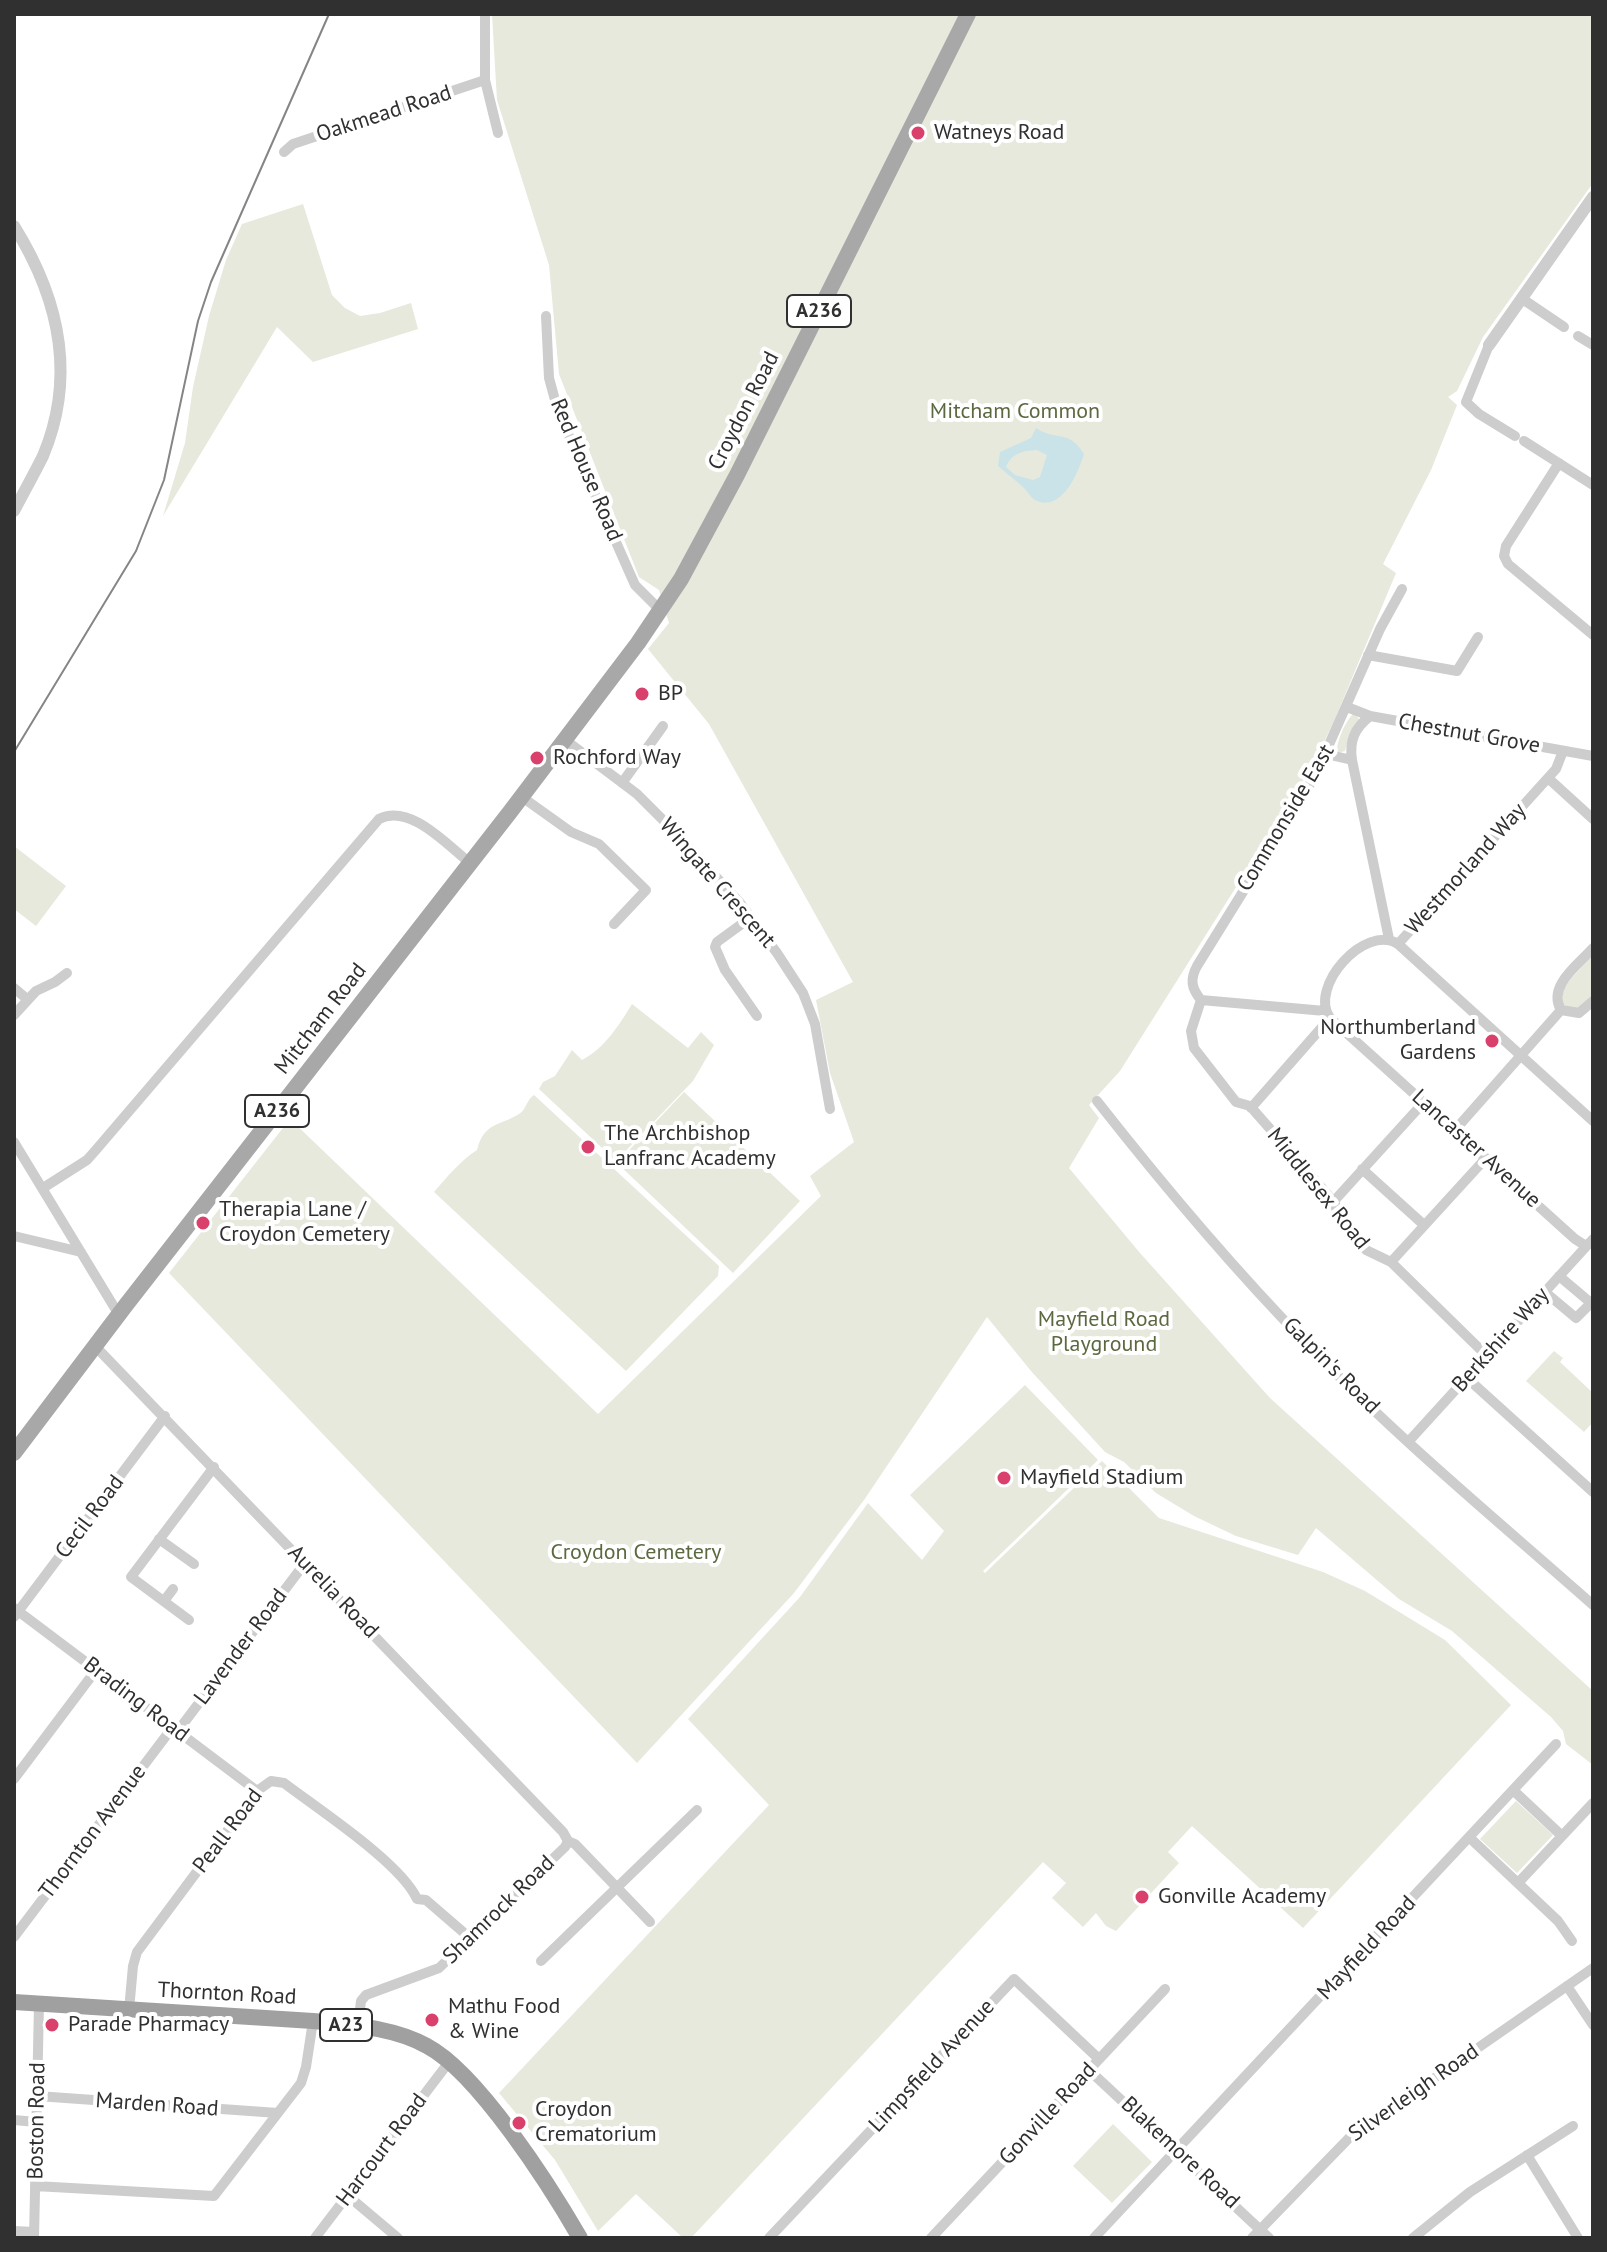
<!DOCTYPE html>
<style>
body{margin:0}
#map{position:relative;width:1607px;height:2252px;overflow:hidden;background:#fff;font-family:"PT Sans",sans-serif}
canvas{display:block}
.frame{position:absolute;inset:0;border:16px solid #303030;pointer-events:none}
</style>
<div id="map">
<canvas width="1607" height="2252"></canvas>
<div class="frame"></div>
</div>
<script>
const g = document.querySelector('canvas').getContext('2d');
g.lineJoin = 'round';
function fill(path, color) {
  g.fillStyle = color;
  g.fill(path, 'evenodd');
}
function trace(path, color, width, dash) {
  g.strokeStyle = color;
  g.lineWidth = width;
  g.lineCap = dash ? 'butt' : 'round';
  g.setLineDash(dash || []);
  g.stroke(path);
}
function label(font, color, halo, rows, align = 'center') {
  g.font = font + ' "PT Sans",sans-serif';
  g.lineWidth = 8;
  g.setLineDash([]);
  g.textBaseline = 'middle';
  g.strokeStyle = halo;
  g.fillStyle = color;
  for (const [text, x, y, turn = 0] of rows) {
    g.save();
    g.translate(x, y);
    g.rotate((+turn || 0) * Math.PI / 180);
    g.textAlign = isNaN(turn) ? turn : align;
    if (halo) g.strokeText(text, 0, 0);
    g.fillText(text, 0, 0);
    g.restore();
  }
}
const green = new Path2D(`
 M492 14H1593V183L1483 337 1457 391 1448 397 1457 405 1431 470 1383 564 1396 573 1334 721 1313 765 1120 1071 1089 1105 1099 1118 1069 1168 1140 1253 1270 1398 1593 1691V1765L1566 1744 1563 1731 1551 1717 1452 1631 1399 1599 1316 1528 1298 1555 1236 1536 1194 1516 1156 1493 1124 1462 1105 1452 1031 1371 987 1317 864 1500 794 1593 637 1763 169 1273 290 1119 598 1414 821 1196 810 1176 854 1142 830 1073 816 1000 853 982 709 724 648 649 669 623 659 590 639 577 559 374 549 265 497 100Z
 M303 204 332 295 345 308 360 316 380 313 411 303 418 329 313 362 277 327 163 516 185 443 193 387 209 316 226 260 242 224Z
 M1354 713 1360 720 1350 732 1345 751 1337 753C1336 742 1346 720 1354 713Z
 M14 846 66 886 36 926 14 909Z
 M1593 954V995L1581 1008 1569 1009 1563 1004 1562 989Z
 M632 1004 688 1048 701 1032 714 1045 693 1081 616 1161 539 1089 543 1082 555 1076 572 1050 582 1060C605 1048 619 1025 632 1004Z
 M684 1092 800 1201 733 1273 617 1163Z
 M534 1095 719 1266 718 1276 626 1371 434 1192C448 1176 460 1161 477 1150 484 1122 500 1126 519 1114 527 1109 526 1100 534 1095Z
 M1554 1351 1563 1358 1560 1362 1593 1393V1422L1584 1432 1526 1381Z
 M1025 1385 1098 1460 983 1571 985 1573 1102 1461 1159 1518 1323 1572 1365 1591 1445 1640 1511 1705 1303 1928 1192 1826 1168 1852 1179 1863 1116 1931 1106 1926 1096 1913 1083 1927 1052 1898 1066 1883 1043 1862 691 2238H683L636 2194 598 2231 555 2160 499 2093 769 1805 688 1719 800 1597 868 1503 922 1560 944 1531 910 1495Z
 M1516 1801 1553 1835 1517 1873 1480 1839Z
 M1113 2124 1152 2162 1112 2203 1073 2166Z`);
const water = new Path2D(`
 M1036 428C1056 442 1068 428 1084 454 1078 473 1062 513 1035 500 1030 497 1027 490 1022 486 1014 479 1006 473 998 466L1000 452 1031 438ZM1037 450 1047 455 1040 477 1033 480 1015 475 1006 467C1012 453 1022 451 1037 450Z`);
const minor = new Path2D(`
 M485 14V80L498 133
 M284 152 293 144 485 80
 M1521 298 1564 327
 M546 316 549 378 558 411 635 585 661 611
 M1578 336 1593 345
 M1489 345 1466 402 1479 414 1515 436
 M1524 441 1593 485
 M1559 463 1506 546 1504 556 1508 564 1593 635
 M1368 655 1457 671 1478 637
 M1347 707 1370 716 1593 756
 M564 739 637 794 668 825 740 903 777 953 803 993 815 1024 830 1109
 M1326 754 1352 760 1389 939
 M1352 760C1349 740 1355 728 1370 716
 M1548 778 1593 819
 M622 783 663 726
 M522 797 571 832 599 844 646 890 614 924
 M750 918 717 942 715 947 725 970 757 1016
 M1398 944 1556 769 1563 751
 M14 988 27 999
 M1201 1000 1191 1031 1194 1048 1236 1102 1250 1106 1328 1195 1335 1204 1339 1220 1366 1250 1391 1262 1487 1356
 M1201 1000C1191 988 1190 979 1197 966L1316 774 1380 629 1402 589
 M1201 1000 1325 1011
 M1561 1010C1547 986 1578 965 1593 948
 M14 1015 36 991 55 982 67 973
 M1330 1018 1575 1239 1586 1246
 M1097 1101C1163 1185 1232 1267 1307 1344 1396 1437 1497 1520 1593 1605
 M1251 1108 1330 1018C1308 987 1365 923 1398 944L1593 1121
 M1455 1130 1561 1010 1579 1013 1593 1001
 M14 1142 119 1315
 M1362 1169 1424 1225
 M43 1188 87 1160 95 1151 379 819C410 803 447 845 470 863
 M1334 1201 1424 1102
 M14 1236 81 1252
 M1391 1262 1486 1158
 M1545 1292 1576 1318 1591 1303 1559 1276
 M95 1346 563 1832 568 1841
 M1467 1378 1593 1492
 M1409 1441 1593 1239
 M159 1539 194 1564
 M164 1601 173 1589
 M14 1608 257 1791
 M14 1617 165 1416
 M189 1620 131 1577 214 1467
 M177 1732 305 1563
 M14 1779 96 1670
 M1514 1791 1562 1836
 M1470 1838 1558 1921 1572 1941
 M568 1841 575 1844 650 1922
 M1518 1883 1593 1803
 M14 1937 172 1728
 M541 1961 697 1810
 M1567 1986 1593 2025
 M129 2010 133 1966 137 1952 257 1791 271 1781 284 1783C318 1809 401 1863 417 1899L426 1900 470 1938
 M358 2026 361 2001 366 1995 439 1968 565 1847 568 1841
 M1089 2070 1269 2238
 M37 2096 278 2113
 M14 2120 36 2122
 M1527 2155 1578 2238
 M35 2186 214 2196 301 2083 306 2067 313 2021
 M347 2195 398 2238
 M14 2231 34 2232
 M34 2238 39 2004
 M315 2238 449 2062
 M769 2238 1014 1979 1099 2059
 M931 2238 1165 1989
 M1094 2238 1556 1744
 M1252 2238 1351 2136 1593 1968
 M1413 2238 1470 2192 1573 2126`);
const tertiary = new Path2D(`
 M14 226C59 298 77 375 43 456 34 474 24 492 14 511
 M1489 345 1593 197`);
const primary = new Path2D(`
 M14 1453 126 1305 510 812 638 643 681 579 737 475 968 14`);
const trunk = new Path2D(`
 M14 2002 313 2021C350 2025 393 2027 427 2046 478 2073 550 2186 580 2238`);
const tram = new Path2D(`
 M14 752 136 551 164 480 198 321 211 282 329 14`);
const markers = [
 [918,133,8,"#d9406c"],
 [642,694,8,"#d9406c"],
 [537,758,8,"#d9406c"],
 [1492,1041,8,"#d9406c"],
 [588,1147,8,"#d9406c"],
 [203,1223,8,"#d9406c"],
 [1004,1478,8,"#d9406c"],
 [1142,1897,8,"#d9406c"],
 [432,2020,8,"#d9406c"],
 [52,2025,8,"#d9406c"],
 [519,2123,8,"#d9406c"]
];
const shields = [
 [819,311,64],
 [277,1111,64],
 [346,2025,52]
];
const shieldNames = [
 ["A236",819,311],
 ["A236",277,1111],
 ["A23",346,2025]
];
const streetNames = [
 ["Oakmead Road",384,114,-18],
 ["Croydon Road",744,411,-63],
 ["Red House Road",586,470,67],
 ["Chestnut Grove",1469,734,10],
 ["Commonside East",1286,818,-59],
 ["Westmorland Way",1466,869,-48],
 ["Wingate Crescent",717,883,49],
 ["Mitcham Road",321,1019,-52],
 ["Lancaster Avenue",1476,1149,42],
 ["Middlesex Road",1318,1189,51],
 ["Berkshire Way",1501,1340,-48],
 ["Galpin's Road",1331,1366,45],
 ["Cecil Road",90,1517,-53],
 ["Aurelia Road",333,1592,46],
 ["Lavender Road",241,1647,-53],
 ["Brading Road",136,1700,37],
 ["Peall Road",228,1831,-53],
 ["Thornton Avenue",93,1832,-53],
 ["Shamrock Road",499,1910,-44],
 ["Mayfield Road",1367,1948,-47],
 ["Thornton Road",227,1994,3],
 ["Limpsfield Avenue",932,2066,-47],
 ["Silverleigh Road",1414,2093,-35],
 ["Marden Road",157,2105,4],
 ["Gonville Road",1048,2114,-47],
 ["Boston Road",37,2121,-89],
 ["Harcourt Road",382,2150,-53],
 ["Blakemore Road",1180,2153,43]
];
const poiNames = [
 ["Watneys Road",934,133],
 ["BP",658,694],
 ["Rochford Way",553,758],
 ["Northumberland",1476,1028,"right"],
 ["Gardens",1476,1053,"right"],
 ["The Archbishop",604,1134],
 ["Lanfranc Academy",604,1159],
 ["Therapia Lane /",219,1210],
 ["Croydon Cemetery",219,1235],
 ["Mayfield Stadium",1020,1478],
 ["Gonville Academy",1158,1897],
 ["Mathu Food",448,2007],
 ["& Wine",448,2032],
 ["Parade Pharmacy",68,2025],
 ["Croydon",535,2110],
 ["Crematorium",535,2135]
];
const parkNames = [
 ["Mitcham Common",1015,412],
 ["Mayfield Road",1104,1320],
 ["Playground",1104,1345],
 ["Croydon Cemetery",636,1553]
];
fill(green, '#e6e9dc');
fill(water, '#cae3e8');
trace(minor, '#cdcdcd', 10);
trace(tertiary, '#cdcdcd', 12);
trace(primary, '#a8a8a8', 16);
trace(trunk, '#a0a0a0', 16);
trace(tram, '#858585', 2);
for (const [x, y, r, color] of markers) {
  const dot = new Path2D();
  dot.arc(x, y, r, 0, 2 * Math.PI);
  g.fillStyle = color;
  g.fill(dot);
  trace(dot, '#fff', 3);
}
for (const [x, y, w] of shields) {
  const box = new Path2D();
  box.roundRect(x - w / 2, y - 16, w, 32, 6);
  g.fillStyle = '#fff';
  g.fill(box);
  trace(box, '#303030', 2);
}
label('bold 20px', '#303030', null, shieldNames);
label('22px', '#303030', '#fff', streetNames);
label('22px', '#303030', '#fff', poiNames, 'left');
label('22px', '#5c6940', '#fff', parkNames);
</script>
